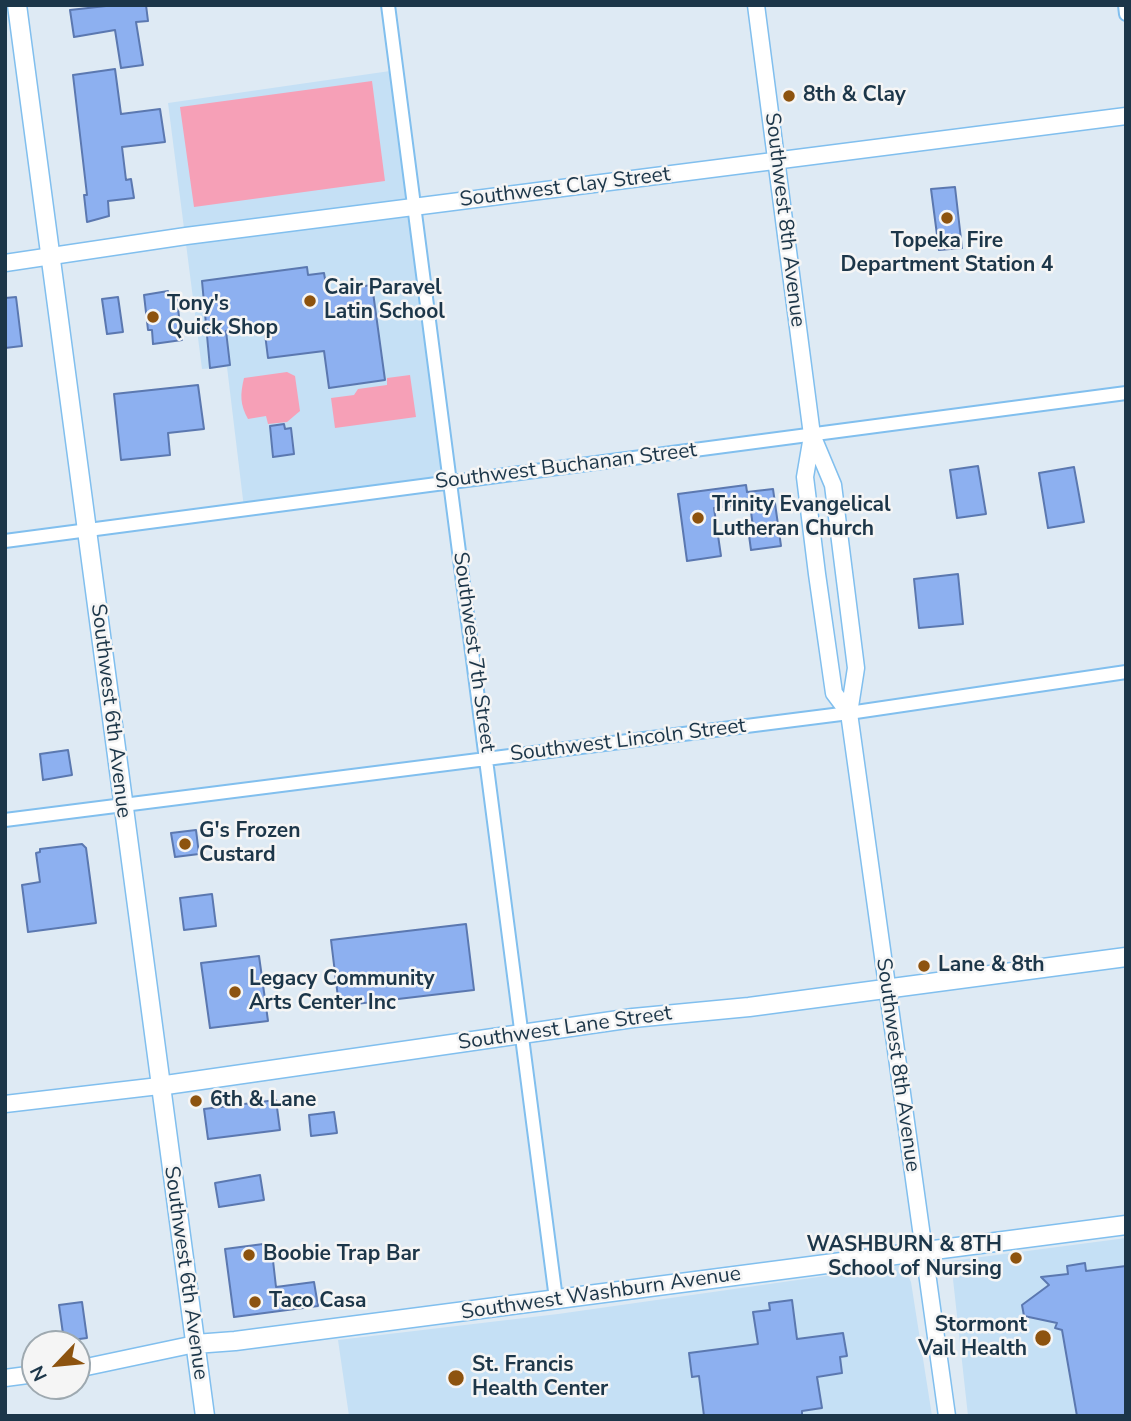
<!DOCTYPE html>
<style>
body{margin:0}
#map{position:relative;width:1131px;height:1421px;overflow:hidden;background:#deeaf4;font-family:"Nunito Sans",sans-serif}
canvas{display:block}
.frame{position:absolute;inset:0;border:7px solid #1c3649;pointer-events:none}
.north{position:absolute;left:21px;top:1330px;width:70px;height:70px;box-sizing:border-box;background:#f5f5f5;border:2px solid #9ea9b0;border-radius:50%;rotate:244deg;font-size:19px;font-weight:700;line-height:28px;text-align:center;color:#1c3649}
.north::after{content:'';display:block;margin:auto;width:24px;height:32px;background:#8d530f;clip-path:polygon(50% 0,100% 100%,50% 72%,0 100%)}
</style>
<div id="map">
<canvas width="1131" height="1421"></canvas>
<div class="frame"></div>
<div class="north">N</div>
</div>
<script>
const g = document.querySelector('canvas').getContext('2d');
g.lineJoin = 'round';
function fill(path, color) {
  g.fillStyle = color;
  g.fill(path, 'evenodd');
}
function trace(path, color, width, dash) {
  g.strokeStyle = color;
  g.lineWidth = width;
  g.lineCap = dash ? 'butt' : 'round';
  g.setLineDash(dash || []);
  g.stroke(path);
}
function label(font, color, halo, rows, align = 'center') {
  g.font = font + ' "Nunito Sans",sans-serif';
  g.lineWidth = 5;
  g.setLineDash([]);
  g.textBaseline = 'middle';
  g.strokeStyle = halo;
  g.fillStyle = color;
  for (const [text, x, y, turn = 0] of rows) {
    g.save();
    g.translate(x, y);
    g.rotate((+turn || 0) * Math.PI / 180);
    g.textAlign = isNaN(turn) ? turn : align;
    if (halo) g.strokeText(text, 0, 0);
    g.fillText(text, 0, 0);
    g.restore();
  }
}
const built = new Path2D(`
 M397 70 450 482 244 508 227 367 202 369 168 103Z
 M1126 1238V1416H968L951 1261Z
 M903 1265 911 1282 932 1416H349L338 1340 558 1314Z`);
const green = new Path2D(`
 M372 81 385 181 194 207 180 107Z
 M287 372 295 376 300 411 287 422 268 424 266 416 248 419C240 404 240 395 244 378Z
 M410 375 416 417 335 428 331 398 354 395 358 389 387 385V378Z`);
const building = new Path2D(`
 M115 5H146L148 21 136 22 143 65 121 68 115 30 74 37 70 10Z
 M115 69 121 114 160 109 165 142 122 147 126 180 131 179 134 198 108 201 109 216 87 222 84 195H87L73 75Z
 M955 187 962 248 939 250 931 189Z
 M307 267 308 275 324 273 327 291 372 285 385 380 329 388 324 351 268 358 264 326 226 331 230 365 210 368 202 281Z
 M168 291V294L176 293 182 340 153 344 152 330H148L144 295Z
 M16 297 22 346 5 348V298Z
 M118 297 123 332 107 334 102 299Z
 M198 385 204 429 168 433 170 455 121 460 114 394Z
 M284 424 285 429 291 428 294 454 273 457 270 426Z
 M978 466 986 514 957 518 950 470Z
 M1074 467 1084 522 1048 528 1039 473Z
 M746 485 747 492 773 489 781 546 751 550 748 528 753 527 750 504 714 508 721 556 687 561 678 494Z
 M958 574 963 624 919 628 914 579Z
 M68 750 72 775 43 780 40 754Z
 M196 830 199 854 175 857 171 833Z
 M82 844 86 848 96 923 28 932 22 885 40 882 36 853 40 852V849Z
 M212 894 216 926 184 930 180 898Z
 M466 924 474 990 339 1006 331 940Z
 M259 956 268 1021 210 1028 201 963Z
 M276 1100 280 1130 208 1139 204 1109Z
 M334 1112 337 1133 311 1136 309 1115Z
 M260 1175 264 1200 219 1207 215 1183Z
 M271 1243 276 1287 314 1282 318 1306 234 1317 225 1249Z
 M1085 1263 1086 1271 1126 1266V1416H1077L1062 1330 1055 1328 1057 1323 1024 1316 1022 1305 1049 1285 1041 1277 1068 1274 1067 1266Z
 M792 1300 797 1339 843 1333 847 1356 840 1357 842 1373 817 1377 822 1408 802 1411V1416H704L699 1376 692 1377 689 1353 758 1344 753 1312 770 1310 769 1303Z
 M82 1302 87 1338 64 1341 59 1305Z`);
const minor = new Path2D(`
 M388 5 556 1299
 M1125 5 1126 14
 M5 541 1126 393
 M5 820 849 713 1126 672`);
const tertiary = new Path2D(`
 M756 5 812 435 833 485 856 668 849 713 947 1416
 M5 263 186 236 1126 116
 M812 436 805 477 817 574 834 693 849 713
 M5 1104 159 1086
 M77 1369 195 1344
 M5 1378 35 1374`);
const secondary = new Path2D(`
 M17 5 205 1416
 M159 1086 633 1018 749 1007 1126 957
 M195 1344 235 1341 1126 1225`);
const markers = [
 [789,96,7,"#8d530f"],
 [947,218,7,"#8d530f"],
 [310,301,7,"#8d530f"],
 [153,317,7,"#8d530f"],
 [698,518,7,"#8d530f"],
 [185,844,7,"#8d530f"],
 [924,966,7,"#8d530f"],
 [235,992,7,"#8d530f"],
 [196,1101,7,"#8d530f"],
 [249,1255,7,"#8d530f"],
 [1016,1258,7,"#8d530f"],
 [255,1302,7,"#8d530f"],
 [1043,1338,9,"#8d530f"],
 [456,1378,9,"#8d530f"]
];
const poiNames = [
 ["8th & Clay",803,96],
 ["Topeka Fire",947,242,"center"],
 ["Department Station 4",947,266,"center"],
 ["Cair Paravel",324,289],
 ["Latin School",324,313],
 ["Tony's",167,305],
 ["Quick Shop",167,329],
 ["Trinity Evangelical",712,506],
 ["Lutheran Church",712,530],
 ["G's Frozen",199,832],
 ["Custard",199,856],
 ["Lane & 8th",938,966],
 ["Legacy Community",249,980],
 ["Arts Center Inc",249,1004],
 ["6th & Lane",210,1101],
 ["WASHBURN & 8TH",1002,1246,"right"],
 ["School of Nursing",1002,1270,"right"],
 ["Boobie Trap Bar",263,1255],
 ["Taco Casa",269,1302],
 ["Stormont",1027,1326,"right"],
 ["Vail Health",1027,1350,"right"],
 ["St. Francis",472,1366],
 ["Health Center",472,1390]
];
const streetNames = [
 ["Southwest Clay Street",565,188,-7],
 ["Southwest 8th Avenue",784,220,83],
 ["Southwest Buchanan Street",566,467,-7],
 ["Southwest 7th Street",473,652,82],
 ["Southwest 6th Avenue",110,711,83],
 ["Southwest Lincoln Street",628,741,-7],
 ["Southwest Lane Street",565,1029,-8],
 ["Southwest 8th Avenue",897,1065,82],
 ["Southwest 6th Avenue",185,1273,82],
 ["Southwest Washburn Avenue",601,1294,-8]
];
fill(built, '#c5e0f5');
fill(green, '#f6a0b7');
fill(building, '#8db0f0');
trace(building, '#5b78b0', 2);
trace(minor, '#81bfee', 16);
trace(tertiary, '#81bfee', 19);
trace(secondary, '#81bfee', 21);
trace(minor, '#fff', 12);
trace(tertiary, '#fff', 16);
trace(secondary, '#fff', 18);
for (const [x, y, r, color] of markers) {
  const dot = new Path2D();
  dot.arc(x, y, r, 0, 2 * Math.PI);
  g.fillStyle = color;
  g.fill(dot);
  trace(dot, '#f5f5f5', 2.5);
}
label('bold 21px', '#1c3649', '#f5f5f5', poiNames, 'left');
label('21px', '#1c3649', '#f5f5f5', streetNames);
</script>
